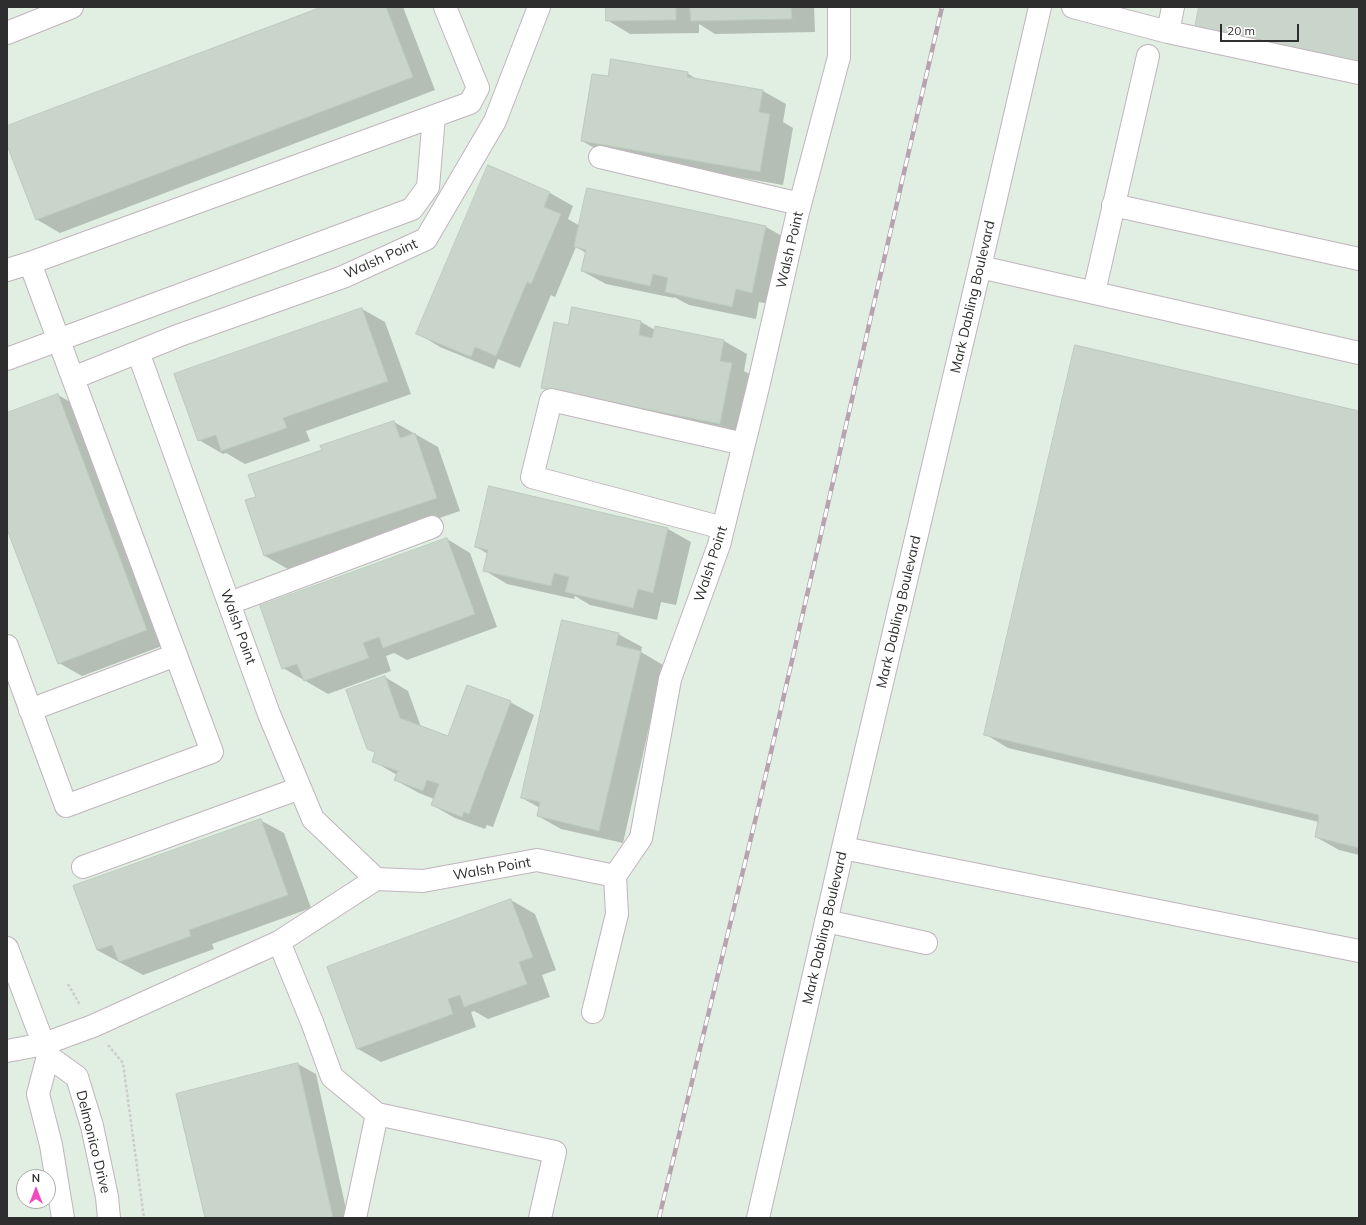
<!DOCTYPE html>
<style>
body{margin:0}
#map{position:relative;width:1366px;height:1225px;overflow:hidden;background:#e1eee2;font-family:Mulish,sans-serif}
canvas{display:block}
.frame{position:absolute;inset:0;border:8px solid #2e2e2e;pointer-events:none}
.north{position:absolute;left:16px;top:1169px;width:40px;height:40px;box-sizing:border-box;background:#fff;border:1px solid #ababab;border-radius:50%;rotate:0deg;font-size:11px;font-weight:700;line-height:16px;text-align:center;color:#2e2e2e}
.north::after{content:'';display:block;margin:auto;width:14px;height:18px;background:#f349bf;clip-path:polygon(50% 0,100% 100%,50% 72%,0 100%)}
.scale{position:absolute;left:1220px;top:24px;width:79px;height:18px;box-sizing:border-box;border:2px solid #2e2e2e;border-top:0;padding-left:5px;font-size:12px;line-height:14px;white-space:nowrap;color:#2e2e2e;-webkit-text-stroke:3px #fff;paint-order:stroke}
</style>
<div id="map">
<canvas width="1366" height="1225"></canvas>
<div class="frame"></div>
<div class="north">N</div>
<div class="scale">20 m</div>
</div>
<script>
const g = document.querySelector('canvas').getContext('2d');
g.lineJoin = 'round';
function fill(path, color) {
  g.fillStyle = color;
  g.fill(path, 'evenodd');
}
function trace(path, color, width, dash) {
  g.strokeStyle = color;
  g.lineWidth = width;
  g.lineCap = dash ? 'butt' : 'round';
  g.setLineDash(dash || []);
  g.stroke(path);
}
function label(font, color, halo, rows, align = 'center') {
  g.font = font + ' Mulish,sans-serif';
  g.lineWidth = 3;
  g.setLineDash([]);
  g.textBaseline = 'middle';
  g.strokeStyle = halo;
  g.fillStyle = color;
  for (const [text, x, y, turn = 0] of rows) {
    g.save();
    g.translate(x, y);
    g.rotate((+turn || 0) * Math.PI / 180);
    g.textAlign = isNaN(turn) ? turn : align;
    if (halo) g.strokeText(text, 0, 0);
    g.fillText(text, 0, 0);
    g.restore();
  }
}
const shadow = new Path2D(`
 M325 7H403L435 90 60 233 36 219 7 142V127Z
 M607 7H814L815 32 715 34 699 24V33L630 34 607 20Z
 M687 73 698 80 763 91 786 104 783 122 793 128 783 185 605 154 582 141Z
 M488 167 550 193 573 206 568 219 580 226 766 227 789 240 775 305 759 302 756 319 689 305 674 297V298L606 284 582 271 586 253 576 247 555 297 551 295 520 368 498 359 494 369 440 347 417 333Z
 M573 308 641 322 655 330 724 341 747 354 744 371 755 377 743 436 565 401 542 387 569 326Z
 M362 309 385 322 411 394 306 431 310 441 245 464 226 453 223 454 199 440Z
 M58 395 81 408 170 643 82 676 59 663 7 526V414Z
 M1359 412V855L1339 850 1316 837 1319 822 1008 748 985 734Z
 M394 422 438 447 460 511 288 569 265 556 257 498 323 450Z
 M668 529 691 542 676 605 661 602 657 620 590 605 575 596 574 599 507 584 484 570 488 554 476 547Z
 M447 539 470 553 497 627 407 660 394 653 386 656 391 671 328 694 283 668Z
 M618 634 642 647 641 652 663 665 623 843 561 829 538 816 540 808 522 798Z
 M385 677 408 691 421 727 449 737 510 702 534 715 493 827 487 825 485 829 455 818 432 805 434 799 419 793 395 780 397 775 373 761 376 753 368 748Z
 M260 820 284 833 311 908 212 944 214 949 143 975 97 950Z
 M511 900 535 914 556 970 542 975 550 997 488 1019 474 1011 471 1012 476 1027 381 1062 358 1049 328 968Z
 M298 1064 316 1074 348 1218H206Z`);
const building = new Path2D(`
 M322 7H386L413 77 36 220 7 145V126Z
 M606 7H676V20L606 21Z
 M690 7H791L792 19 691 21Z
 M1199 7H1359V68L1194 34Z
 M611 59 688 72 687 77 763 90 759 112 770 114 760 172 581 141 592 74 608 76Z
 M488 165 550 192 544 207 561 214 531 284 527 282 496 356 475 347 471 357 416 334Z
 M587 188 766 226 752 293 736 289 732 307 665 292 668 278 653 274 650 286 581 271 586 250 574 247Z
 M572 307 641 321 639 335 652 338 655 326 724 340 720 361 732 363 720 424 541 388 554 322 568 325Z
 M362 308 388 381 283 418 287 428 221 451 216 435 198 441 174 374Z
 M1075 345 1359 411V848L1315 837 1319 815 984 735Z
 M58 394 147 630 58 664 7 529V413Z
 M394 421 400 438 415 433 437 498 264 556 245 500 256 497 248 475 322 450 320 446Z
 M489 486 668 528 653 593 638 589 633 608 565 592 569 577 554 573 551 586 483 571 488 550 475 547Z
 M447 538 475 614 383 648 379 637 363 643 369 658 304 681 297 664 282 669 260 606Z
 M562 620 619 633 616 645 641 651 599 831 537 816 540 802 521 798Z
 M385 676 400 718 448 736 467 685 511 701 469 814 464 812 462 817 431 805 439 784 427 780 423 791 394 780 398 771 372 762 375 752 367 749 346 690Z
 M261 819 288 895 189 930 191 936 119 962 112 945 97 950 73 886Z
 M511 899 533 957 519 962 527 984 464 1007 460 995 448 999 453 1014 357 1049 327 967Z
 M298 1063 333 1218H205L176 1094Z`);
const path = new Path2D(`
 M68 984 80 1005
 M108 1045 123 1063 144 1218`);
const minor = new Path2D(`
 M1073 7 1168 32 1173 7
 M1168 32 1359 73
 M7 33 72 7
 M600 157 800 204
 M1113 205 1359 259
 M980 267 1359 353
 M7 270 30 263 470 103 478 88 445 7
 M1094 292 1148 56
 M138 352 269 714 313 819 376 879
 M7 359 412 209 428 187 434 116
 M73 378 180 335 343 277 426 239 495 121 539 7
 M723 528 532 477 551 400 744 444
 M230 603 432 527
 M7 646 66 806 212 752 30 263
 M30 710 176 655
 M843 848 1359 951
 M83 867 300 788
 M826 921 926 943
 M279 942 312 1022 332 1077 377 1114 555 1152 540 1218
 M7 948 48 1056 77 1077 92 1126 107 1197 109 1218
 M593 1012 617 914 615 876
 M7 1051 44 1044 93 1026 279 942 376 879 423 881 537 860 615 876 641 838 670 679 719 545 758 387 798 212 839 57V7
 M48 1056 38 1094 51 1145 63 1218
 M355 1218 377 1114
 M758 1218 843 848 980 267 1040 7`);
const rail = new Path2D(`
 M659 1218 757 813 942 7`);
const streetNames = [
 ["Walsh Point",790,250,-77],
 ["Walsh Point",381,259,-24],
 ["Mark Dabling Boulevard",973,297,-77],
 ["Walsh Point",711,564,-72],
 ["Mark Dabling Boulevard",899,612,-77],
 ["Walsh Point",238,627,70],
 ["Walsh Point",492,869,-10],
 ["Mark Dabling Boulevard",825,928,-77],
 ["Delmonico Drive",93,1142,76]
];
fill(shadow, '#0003');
fill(building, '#c9d4ca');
trace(building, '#bacabc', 1);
trace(minor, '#c0b4bd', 24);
trace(path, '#cdcdcd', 2.5, [3, 2]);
trace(minor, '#fff', 22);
trace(rail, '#b7a3b0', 4.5);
trace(rail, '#fff', 3, [9]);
label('14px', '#2e2e2e', '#fff', streetNames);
</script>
